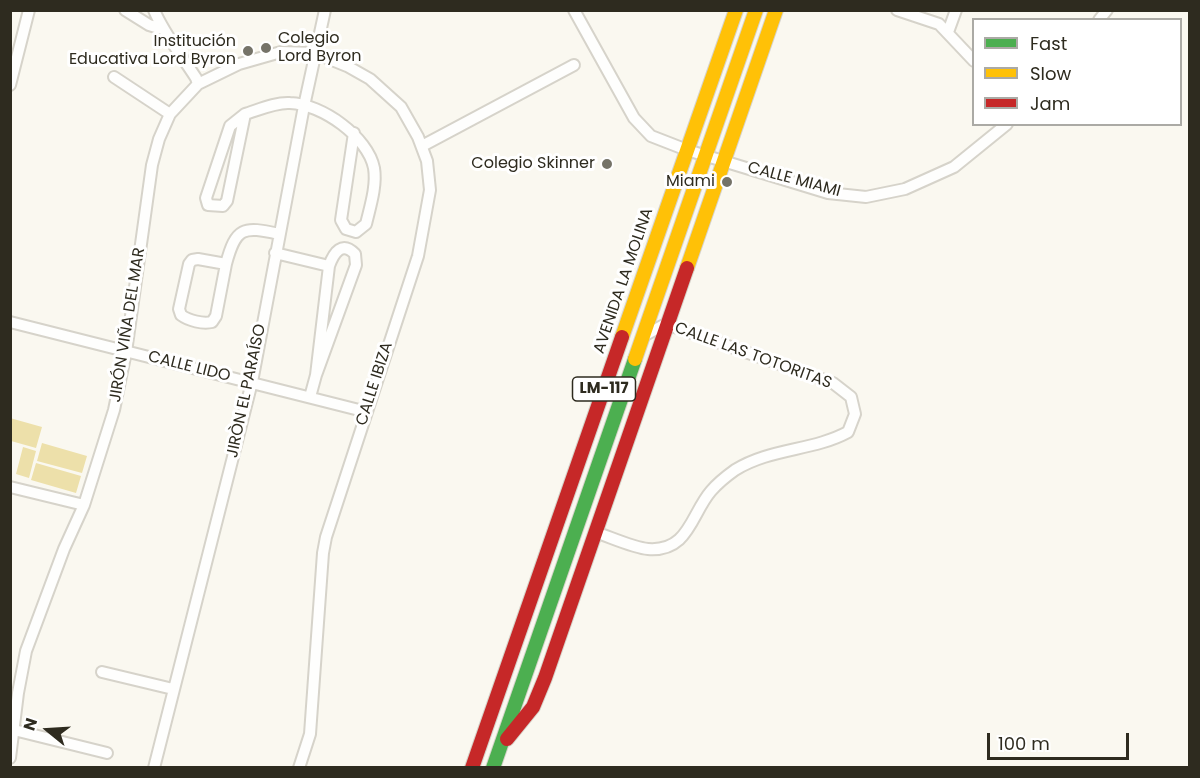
<!DOCTYPE html>
<meta charset="utf-8">
<style>
body{margin:0}
#map{position:relative;width:1200px;height:778px;overflow:hidden;background:#faf8f0;font-family:Poppins,sans-serif}
canvas{display:block}
.frame{position:absolute;inset:0;border:12px solid #2e2b1f;pointer-events:none}
.legend{position:absolute;left:972px;top:18px;width:210px;height:108px;box-sizing:border-box;background:#fff;border:2px solid #abaaa5;margin:0;padding:8px 10px;list-style:none;font-size:18px;color:#2e2b1f}
.legend li{display:flex;align-items:center;gap:12px;height:30px}
.legend b{width:30px;border:2px solid #abaaa5}
.north{position:absolute;left:18px;top:700px;width:60px;height:60px;-webkit-text-stroke:4px #fff;paint-order:stroke;rotate:288deg;font-size:16px;font-weight:700;line-height:24px;text-align:center;color:#2e2b1f}
.north::after{content:'';display:block;margin:auto;width:21px;height:27px;background:#2e2b1f;clip-path:polygon(50% 0,100% 100%,50% 72%,0 100%)}
.scale{position:absolute;left:987px;top:733px;width:142px;height:27px;box-sizing:border-box;border:3px solid #2e2b1f;border-top:0;padding-left:8px;font-size:18px;line-height:21px;white-space:nowrap;color:#2e2b1f;-webkit-text-stroke:4px #fff;paint-order:stroke}
</style>
<div id="map">
<canvas width="1200" height="778"></canvas>
<div class="frame"></div>
<ul class="legend">
<li><b style="height:8px;background:#4caf50"></b>Fast</li>
<li><b style="height:8px;background:#ffc107"></b>Slow</li>
<li><b style="height:8px;background:#c62828"></b>Jam</li>
</ul>
<div class="north">N</div>
<div class="scale">100 m</div>
</div>
<script>
const g = document.querySelector('canvas').getContext('2d');
g.lineJoin = 'round';
function fill(path, color) {
  g.fillStyle = color;
  g.fill(path, 'evenodd');
}
function trace(path, color, width, dash) {
  g.strokeStyle = color;
  g.lineWidth = width;
  g.lineCap = dash ? 'butt' : 'round';
  g.setLineDash(dash || []);
  g.stroke(path);
}
function label(font, color, halo, rows, align = 'center') {
  g.font = font + ' Poppins,sans-serif';
  g.lineWidth = 6;
  g.setLineDash([]);
  g.textBaseline = 'middle';
  g.strokeStyle = halo;
  g.fillStyle = color;
  for (const [text, x, y, turn = 0] of rows) {
    g.save();
    g.translate(x, y);
    g.rotate((+turn || 0) * Math.PI / 180);
    g.textAlign = isNaN(turn) ? turn : align;
    if (halo) g.strokeText(text, 0, 0);
    g.fillText(text, 0, 0);
    g.restore();
  }
}
const green = new Path2D(`
 M10 418 42 427 36 448 11 441Z
 M42 443 87 456 82 473 37 461Z
 M23 447 36 451 29 478 16 474Z
 M36 463 81 476 76 493 31 480Z`);
const street = new Path2D(`
 M125 10 149 25 162 29
 M154 10C164 34 182 56 196 78L198 84
 M574 10 634 118 651 136 687 150 828 193 866 197 905 189 954 167 1007 124
 M897 10 939 24 974 61
 M1099 20 1107 10
 M948 32 956 10
 M114 77 170 114
 M10 85 29 10
 M245 114C258 110 276 102 290 103 322 104 368 137 374 168 377 186 370 207 366 224L356 232 346 229 341 220 354 133
 M245 114 227 201 223 206 208 205 206 198 230 126Z
 M422 146 574 65
 M275 253 329 266
 M198 259 226 264 216 316 212 322C203 324 189 321 181 315L179 309 189 264 192 260Z
 M226 264C236 227 243 226 279 234
 M10 322 367 412
 M310 397 316 375 329 266C334 252 342 241 355 254L356 265 316 375
 M10 487 84 505
 M595 532C610 537 634 548 648 549 689 552 691 514 711 491 717 484 728 475 735 470 770 448 813 451 848 432L855 414 851 397 833 383 666 324 643 336
 M102 672 173 689
 M14 730 107 753
 M10 758 18 693 26 651 64 549 84 505 114 410 126 352 152 165 159 139 170 114 198 84 239 64 281 52 315 53 347 66 370 79 401 107 418 137 427 161 430 190 418 256 326 537 323 553 310 734 299 768
 M154 768 252 382 304 106 325 10`);
const fast = new Path2D(`
 M493 768 635 359`);
const slow = new Path2D(`
 M687 268 776 10
 M622 337 736 10
 M635 359 756 10`);
const jam = new Path2D(`
 M507 739 533 707 545 678 687 268
 M472 768 622 337`);
const markers = [
 [266,48,6,"#757368"],
 [248,51,6,"#757368"],
 [607,164,6,"#757368"],
 [727,182,6,"#757368"]
];
const shields = [
 [604,389,63]
];
const shieldNames = [
 ["LM-117",604,389]
];
const poiNames = [
 ["Colegio",278,39,"left"],
 ["Lord Byron",278,57,"left"],
 ["Institución",236,42],
 ["Educativa Lord Byron",236,60],
 ["Colegio Skinner",595,164],
 ["Miami",715,182]
];
const streetNames = [
 ["CALLE MIAMI",794,180,15],
 ["AVENIDA LA MOLINA",624,281,-71],
 ["JIRÓN VIÑA DEL MAR",128,325,-81],
 ["CALLE LAS TOTORITAS",753,356,20],
 ["CALLE LIDO",189,367,14],
 ["CALLE IBIZA",375,384,-72],
 ["JIRÒN EL PARAÍSO",247,391,-78]
];
fill(green, '#ede0aa');
trace(street, '#d6d3ca', 14);
trace(fast, '#d6d3ca', 16);
trace(slow, '#d6d3ca', 16);
trace(jam, '#d6d3ca', 16);
trace(street, '#fefefd', 10);
trace(fast, '#4caf50', 14);
trace(slow, '#ffc107', 14);
trace(jam, '#c62828', 14);
for (const [x, y, r, color] of markers) {
  const dot = new Path2D();
  dot.arc(x, y, r, 0, 2 * Math.PI);
  g.fillStyle = color;
  g.fill(dot);
  trace(dot, '#fff', 2);
}
for (const [x, y, w] of shields) {
  const box = new Path2D();
  box.roundRect(x - w / 2, y - 12, w, 24, 4.5);
  g.fillStyle = '#fff';
  g.fill(box);
  trace(box, '#2e2b1f', 1.5);
}
label('bold 15px', '#2e2b1f', null, shieldNames);
label('16px', '#2e2b1f', '#fff', poiNames, 'right');
label('16px', '#2e2b1f', '#fff', streetNames);
</script>
